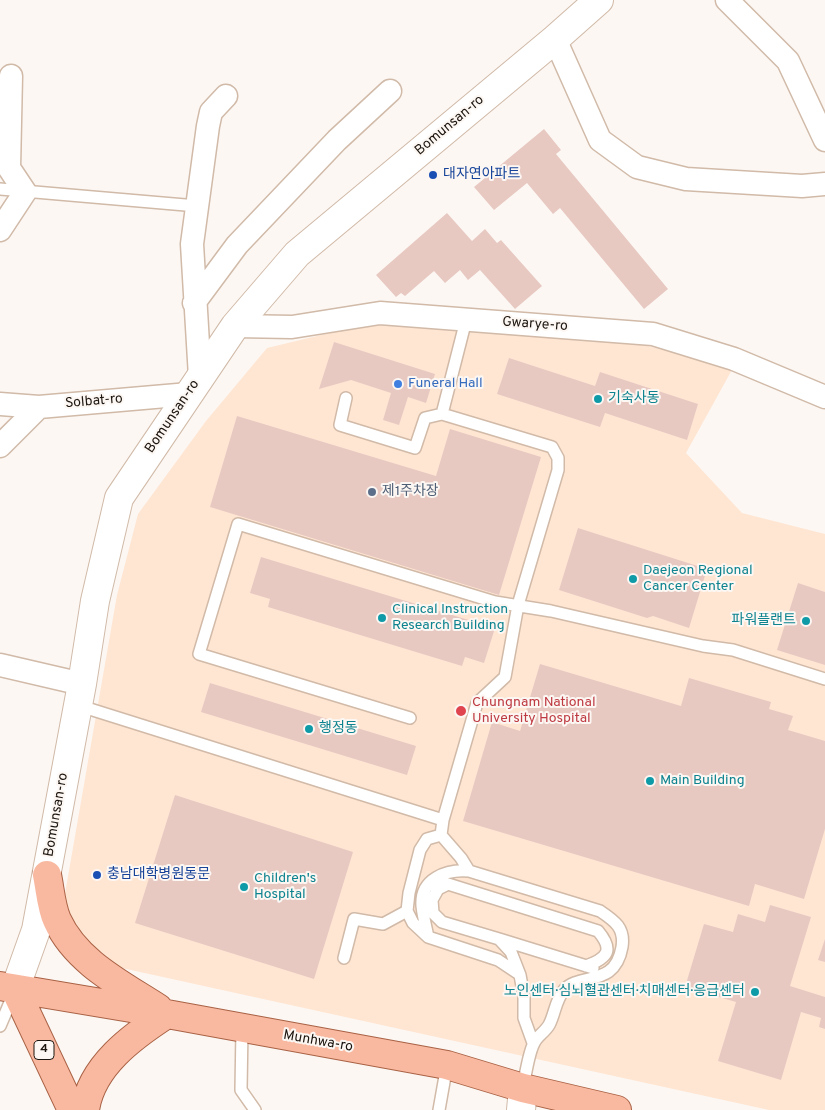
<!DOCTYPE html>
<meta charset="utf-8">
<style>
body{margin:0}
canvas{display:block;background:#fcf7f3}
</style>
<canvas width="825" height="1110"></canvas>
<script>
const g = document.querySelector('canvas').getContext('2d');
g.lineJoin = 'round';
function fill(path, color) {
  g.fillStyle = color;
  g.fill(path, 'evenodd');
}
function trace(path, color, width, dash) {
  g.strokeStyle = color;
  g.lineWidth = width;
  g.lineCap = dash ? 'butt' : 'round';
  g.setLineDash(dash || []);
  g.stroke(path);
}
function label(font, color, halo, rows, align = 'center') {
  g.font = font + ' Overpass,"Noto Sans KR",sans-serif';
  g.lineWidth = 4;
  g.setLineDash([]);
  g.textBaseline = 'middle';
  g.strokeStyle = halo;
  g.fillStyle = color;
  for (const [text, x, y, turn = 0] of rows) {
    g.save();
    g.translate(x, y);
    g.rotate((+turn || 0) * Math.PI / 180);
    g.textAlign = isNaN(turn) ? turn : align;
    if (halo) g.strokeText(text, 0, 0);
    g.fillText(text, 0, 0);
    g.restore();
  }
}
const built = new Path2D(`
 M379 321 633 342 733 368 686 453 742 513 825 534V1110H769L99 963 75 943 63 905 117 595 138 514 206 421 267 348Z`);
const building = new Path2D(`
 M544 129 561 150 556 154 668 289 644 309 560 208 553 214 527 183 494 210 474 187Z
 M447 213 472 241 485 229 497 243 501 240 542 286 515 309 480 270 468 280 460 270 445 283 434 271 405 296 401 293 396 297 376 275Z
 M334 342 435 374 426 403 408 397 399 425 383 420 391 393 351 380 319 389Z
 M509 358 595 386 600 372 698 404 687 440 605 413 600 427 497 394Z
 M237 416 436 476 450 429 541 457 499 595 210 507Z
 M578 528 707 569 689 628 653 616 647 618 559 590Z
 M261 557 495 628 484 663 465 657 462 666 268 607 270 599 250 593Z
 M798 583 825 592V665L777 650Z
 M540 664 681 706 689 678 771 702 769 709 793 716 788 730 825 741V829L804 899 755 884 749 906 463 821 492 722 520 731Z
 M210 683 416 746 407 775 201 712Z
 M175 795 353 852 314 979 135 923Z
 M770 905 811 917 790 986 825 997V1029L819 1027 821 1018 801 1012 781 1080 718 1061 736 1002 685 987 704 924 733 932 738 914 765 922Z
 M825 939V962L818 960Z`);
const lane = new Path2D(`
 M0 189 197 206
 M466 320 442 414 552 447 558 458V470L518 605 505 677 477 703 443 820 441 835 461 858 469 871
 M346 398 340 425 415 448 425 418 442 414
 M77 705 443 820
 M410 718 199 654 238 524 495 602 551 611 703 646 733 650 825 679
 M441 835 427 839 420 850 409 893 407 911 413 923 428 937 498 960 519 974
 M428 937C426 927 423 916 422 906 420 879 446 869 469 871L600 911C615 921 625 928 622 947 615 988 580 972 564 990 555 1001 555 1014 549 1025 545 1032 537 1036 534 1043 529 1052 525 1076 523 1088
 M499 939 593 968
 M344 958 354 919 383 924 407 911
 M0 1026 14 993
 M242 1029 241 1090 255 1110
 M533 1043 524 1018V997L520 975 511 952 499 939 442 922 433 913 432 900 438 889 448 884 598 931C614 950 608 958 586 966
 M439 1110 447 1065`);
const street = new Path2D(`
 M727 0 788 61 825 140
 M555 39 600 140 637 167 686 179 802 186 825 184
 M0 230 25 192 9 168 11 76
 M194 303 237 245 337 140 390 91
 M235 326 292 327 380 313 653 334 734 359 825 397
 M200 377 192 244 208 126 211 112 226 96
 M0 404 39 407 189 394
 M0 446 39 407
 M0 665 82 684`);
const secondary = new Path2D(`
 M15 989 36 930 82 684 95 601 119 498 235 326 297 254 555 39 599 0
 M521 1110 523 1088`);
const primary = new Path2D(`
 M47 875C50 889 51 907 57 920 76 962 121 984 158 1008
 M0 986 167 1014 447 1065 523 1088 617 1110
 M15 989 72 1110
 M85 1110C91 1066 133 1036 167 1014`);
const markers = [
 [433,175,5,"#1a4fb4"],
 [398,384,5,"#3f7fe0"],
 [598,399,5,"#0f9aa8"],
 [372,492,5,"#5c6f8a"],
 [633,579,5,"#0f9aa8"],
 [382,618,5,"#0f9aa8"],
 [806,621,5,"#0f9aa8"],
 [461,711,6,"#e0444e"],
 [309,729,5,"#0f9aa8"],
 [650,781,5,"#0f9aa8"],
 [97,875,5,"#1a4fb4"],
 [244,887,5,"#0f9aa8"],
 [755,992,5,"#0f9aa8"]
];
const shields = [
 [44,1050,20]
];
const shieldNames = [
 ["4",44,1050]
];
const streetNames = [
 ["Bomunsan-ro",450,126,-40],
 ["Gwarye-ro",535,325,4],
 ["Solbat-ro",94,402,-5],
 ["Bomunsan-ro",173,417,-56],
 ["Bomunsan-ro",57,815,-80],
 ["Munhwa-ro",318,1042,10]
];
const transitNames = [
 ["대자연아파트",443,175],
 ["충남대학병원동문",107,875]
];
const shopNames = [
 ["Funeral Hall",408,384]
];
const cultureNames = [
 ["기숙사동",608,399],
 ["Daejeon Regional",643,571],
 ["Cancer Center",643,587],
 ["Clinical Instruction",392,610],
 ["Research Building",392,626],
 ["파워플랜트",796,621,"right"],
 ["행정동",319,729],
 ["Main Building",660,781],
 ["Children's",254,879],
 ["Hospital",254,895],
 ["노인센터·심뇌혈관센터·치매센터·응급센터",745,992,"right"]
];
const serviceNames = [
 ["제1주차장",382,492]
];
const healthNames = [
 ["Chungnam National",472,703],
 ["University Hospital",472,719]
];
fill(built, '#ffe6d3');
fill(building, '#e8c9c2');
trace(lane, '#d1baa8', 14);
trace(street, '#d1baa8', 25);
trace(secondary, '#d1baa8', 30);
trace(primary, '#a96245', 30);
trace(lane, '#fff', 11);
trace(street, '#fff', 22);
trace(secondary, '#fff', 28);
trace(primary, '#f9b9a1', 28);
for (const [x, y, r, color] of markers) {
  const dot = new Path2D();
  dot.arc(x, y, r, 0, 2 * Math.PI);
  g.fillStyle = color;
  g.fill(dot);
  trace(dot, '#fcf7f3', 2);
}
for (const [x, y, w] of shields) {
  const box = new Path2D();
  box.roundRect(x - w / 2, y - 9.5, w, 19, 4);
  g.fillStyle = '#fcf7f3';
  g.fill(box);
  trace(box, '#1d150f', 1);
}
label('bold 12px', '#1d150f', null, shieldNames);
label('14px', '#1d150f', '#fcf7f3', streetNames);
label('14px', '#164399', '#fcf7f3', transitNames, 'left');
label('14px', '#366cbe', '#fcf7f3', shopNames, 'left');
label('14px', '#0d838f', '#fcf7f3', cultureNames, 'left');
label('14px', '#4e5e75', '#fcf7f3', serviceNames, 'left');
label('14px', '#be3a42', '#fcf7f3', healthNames, 'left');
</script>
